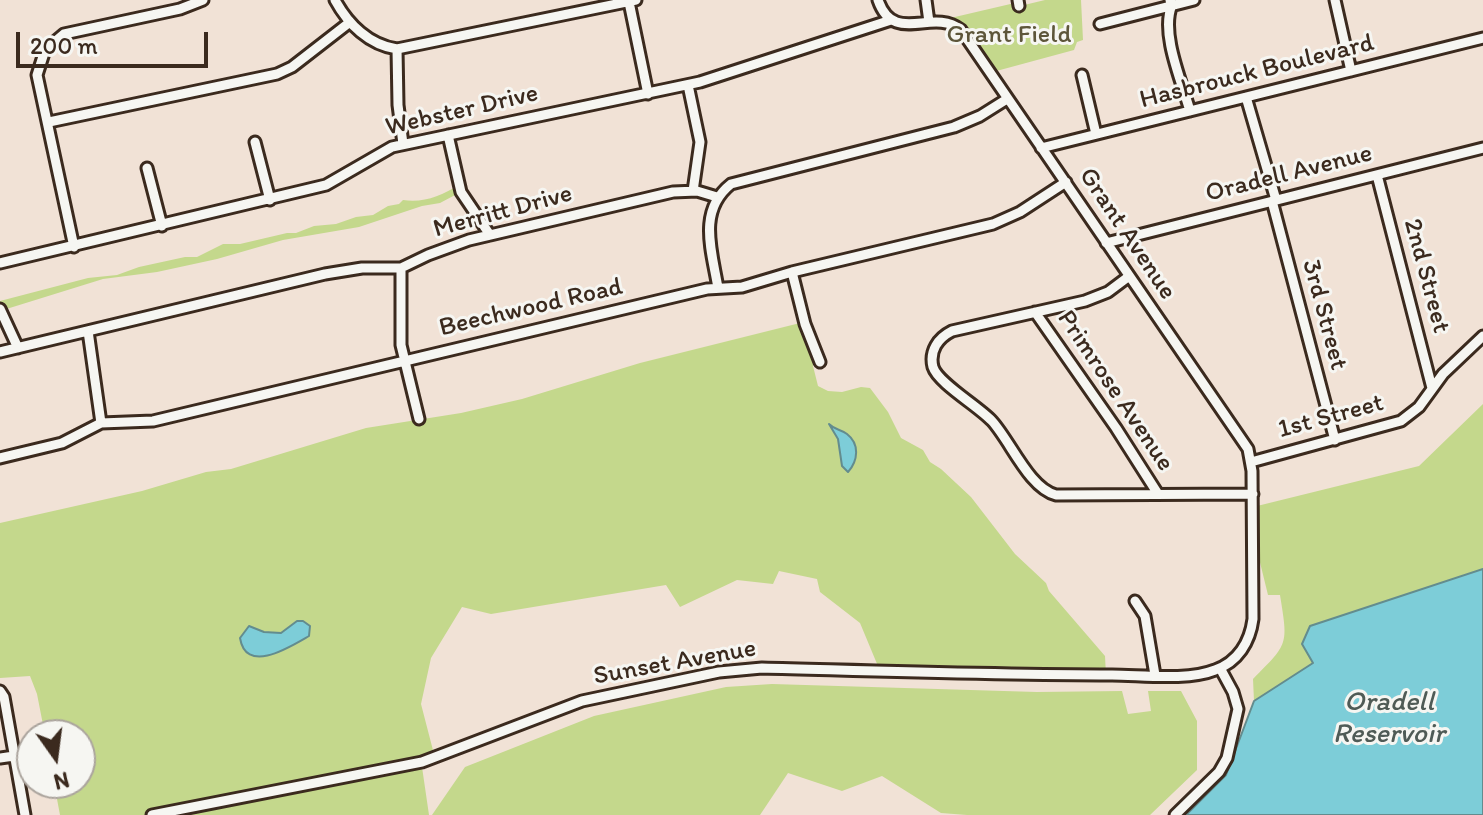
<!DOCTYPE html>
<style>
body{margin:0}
#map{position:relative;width:1483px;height:815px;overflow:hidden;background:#f1e2d6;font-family:Itim,sans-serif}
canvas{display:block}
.north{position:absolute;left:16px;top:719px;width:80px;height:80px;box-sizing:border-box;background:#f6f6f2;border:2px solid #aba49d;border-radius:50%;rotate:166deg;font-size:22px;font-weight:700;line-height:32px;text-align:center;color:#3b2a1e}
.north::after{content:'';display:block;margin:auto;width:28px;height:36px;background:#3b2a1e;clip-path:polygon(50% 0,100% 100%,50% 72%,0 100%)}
.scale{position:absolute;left:16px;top:32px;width:192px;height:36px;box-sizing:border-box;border:4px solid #3b2a1e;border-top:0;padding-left:10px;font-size:24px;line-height:28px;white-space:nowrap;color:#3b2a1e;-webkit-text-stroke:6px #f6f6f2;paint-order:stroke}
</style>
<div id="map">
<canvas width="1483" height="815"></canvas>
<div class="north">N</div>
<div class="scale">200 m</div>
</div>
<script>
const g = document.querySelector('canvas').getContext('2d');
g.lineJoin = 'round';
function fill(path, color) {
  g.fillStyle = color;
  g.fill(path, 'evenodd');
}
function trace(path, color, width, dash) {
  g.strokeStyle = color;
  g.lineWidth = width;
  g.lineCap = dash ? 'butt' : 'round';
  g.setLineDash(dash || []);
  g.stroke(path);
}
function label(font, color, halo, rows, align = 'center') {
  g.font = font + ' Itim,sans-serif';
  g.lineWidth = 6;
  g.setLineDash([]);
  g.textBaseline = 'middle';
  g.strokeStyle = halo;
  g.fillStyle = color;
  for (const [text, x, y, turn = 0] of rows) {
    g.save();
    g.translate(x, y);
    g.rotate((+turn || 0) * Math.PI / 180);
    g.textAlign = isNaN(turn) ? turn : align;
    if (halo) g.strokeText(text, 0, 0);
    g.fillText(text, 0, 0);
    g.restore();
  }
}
const green = new Path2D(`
 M1045 0H1081L1083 40 1077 42 1074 50 989 73 965 35 942 20 1019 2 1020 6Z
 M459 185 457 194 440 203 422 206 359 227 283 240 217 259 157 272 103 279 0 311V301L88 278 117 275 139 267 185 257H197L223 244H240L287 233H296L314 226 336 224 356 217 373 215 388 206 399 204 403 200C424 203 441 196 459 185Z
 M800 323C804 337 813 344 818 357L813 366 818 386 828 391 842 392 861 387 870 388 888 412 901 438 923 450 930 462 941 469 971 497 1015 554 1046 583 1049 591 1105 656 1106 675 880 671 860 623 820 592 817 579 779 571 773 584 737 580 680 607 666 585 491 614 462 607 431 658 421 704 435 758 425 761 422 767 429 815H60L54 783H80V735H45L37 694 30 676 0 678V523L142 491 206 472 231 469 366 428 461 413 522 399 640 363Z
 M1483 404V569L1310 626 1313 663 1254 701 1253 679C1289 643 1288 645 1280 595H1268L1254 538 1253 507 1419 466Z
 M772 684 1037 692 1122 691 1128 714 1151 711 1148 691H1181L1197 721V770L1150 815H967L941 813 882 776 842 791 788 773 760 815H432L465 767 594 716 726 687Z`);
const water = new Path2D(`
 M829 424C835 430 840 429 847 434 860 444 858 461 848 472L842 466 838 439Z
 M1483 569V815H1186L1226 775 1254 701 1313 663 1302 644 1310 626Z
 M297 621H303L310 626 309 636C290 647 246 675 240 638L249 626 264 632 281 633Z`);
const minor = new Path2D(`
 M335 0C348 24 369 45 397 49L636 0
 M926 0 929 22
 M1018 0 1019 6
 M1170 0 1172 5C1160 33 1182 82 1190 111
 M1335 0 1351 71
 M629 2 648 94
 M1100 24 1194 0
 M397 49 398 105 403 144
 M1082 75 1096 134
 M688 85 700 142 693 191
 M1246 97 1276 200
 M49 122 277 74 292 67 350 22
 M448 135 461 192 490 235
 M255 142 270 200
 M1041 148 1483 38
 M147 168 162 226
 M1377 175 1432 388
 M1272 201 1335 440
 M1106 243 1483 148
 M74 247 37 75 45 50 64 34 180 9 203 0
 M0 263 326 185 392 147 700 82 891 20
 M401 268V345L419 419
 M792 272 805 324 820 362
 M1128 277 1108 292 1085 301 952 331C938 338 929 351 933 367 938 383 978 406 992 421 1011 442 1029 488 1056 495L1253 494
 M718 288C712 251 697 211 731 184L954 127 980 116 1007 99
 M0 309 18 348
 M1035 312 1116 428 1158 494
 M88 331 101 423
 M0 352 325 274 362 268H401L428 255 469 240 673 192 697 191 717 197
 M0 458 62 443 101 423 153 421 707 289 742 287 792 272 993 224 1020 212 1066 182
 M1251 462 1401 421 1419 407 1443 374 1483 336
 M1135 601 1145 616 1155 675
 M0 691 4 697 25 815
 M0 758 14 756
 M152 815 422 762 582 701 719 672 762 668C878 671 995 675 1112 675 1141 675 1188 681 1215 670 1238 662 1250 642 1253 619L1252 471 1248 449 961 30C932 7 894 46 878 0
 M1175 815 1219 772 1227 758 1238 709 1233 692 1220 668`);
const parkNames = [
 ["Grant Field",1009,35]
];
const streetNames = [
 ["Hasbrouck Boulevard",1257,72,-14],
 ["Webster Drive",462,111,-13],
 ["Oradell Avenue",1289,174,-14],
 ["Merritt Drive",503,212,-15],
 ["Grant Avenue",1127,234,56],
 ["2nd Street",1426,276,75],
 ["Beechwood Road",531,308,-13],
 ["3rd Street",1324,315,75],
 ["Primrose Avenue",1115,391,56],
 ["1st Street",1331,417,-15],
 ["Sunset Avenue",675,663,-10]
];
const waterNames = [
 ["Oradell",1389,703],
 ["Reservoir",1389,735]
];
fill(green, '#c4d88c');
fill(water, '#7dcdd8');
trace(water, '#638c8e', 2);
trace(minor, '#3b2a1e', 15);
trace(minor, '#f6f6f2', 9);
label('26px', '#5d563a', '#f6f6f2', parkNames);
label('26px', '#3b2a1e', '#f6f6f2', streetNames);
label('italic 28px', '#4f5b56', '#f6f6f2', waterNames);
</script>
